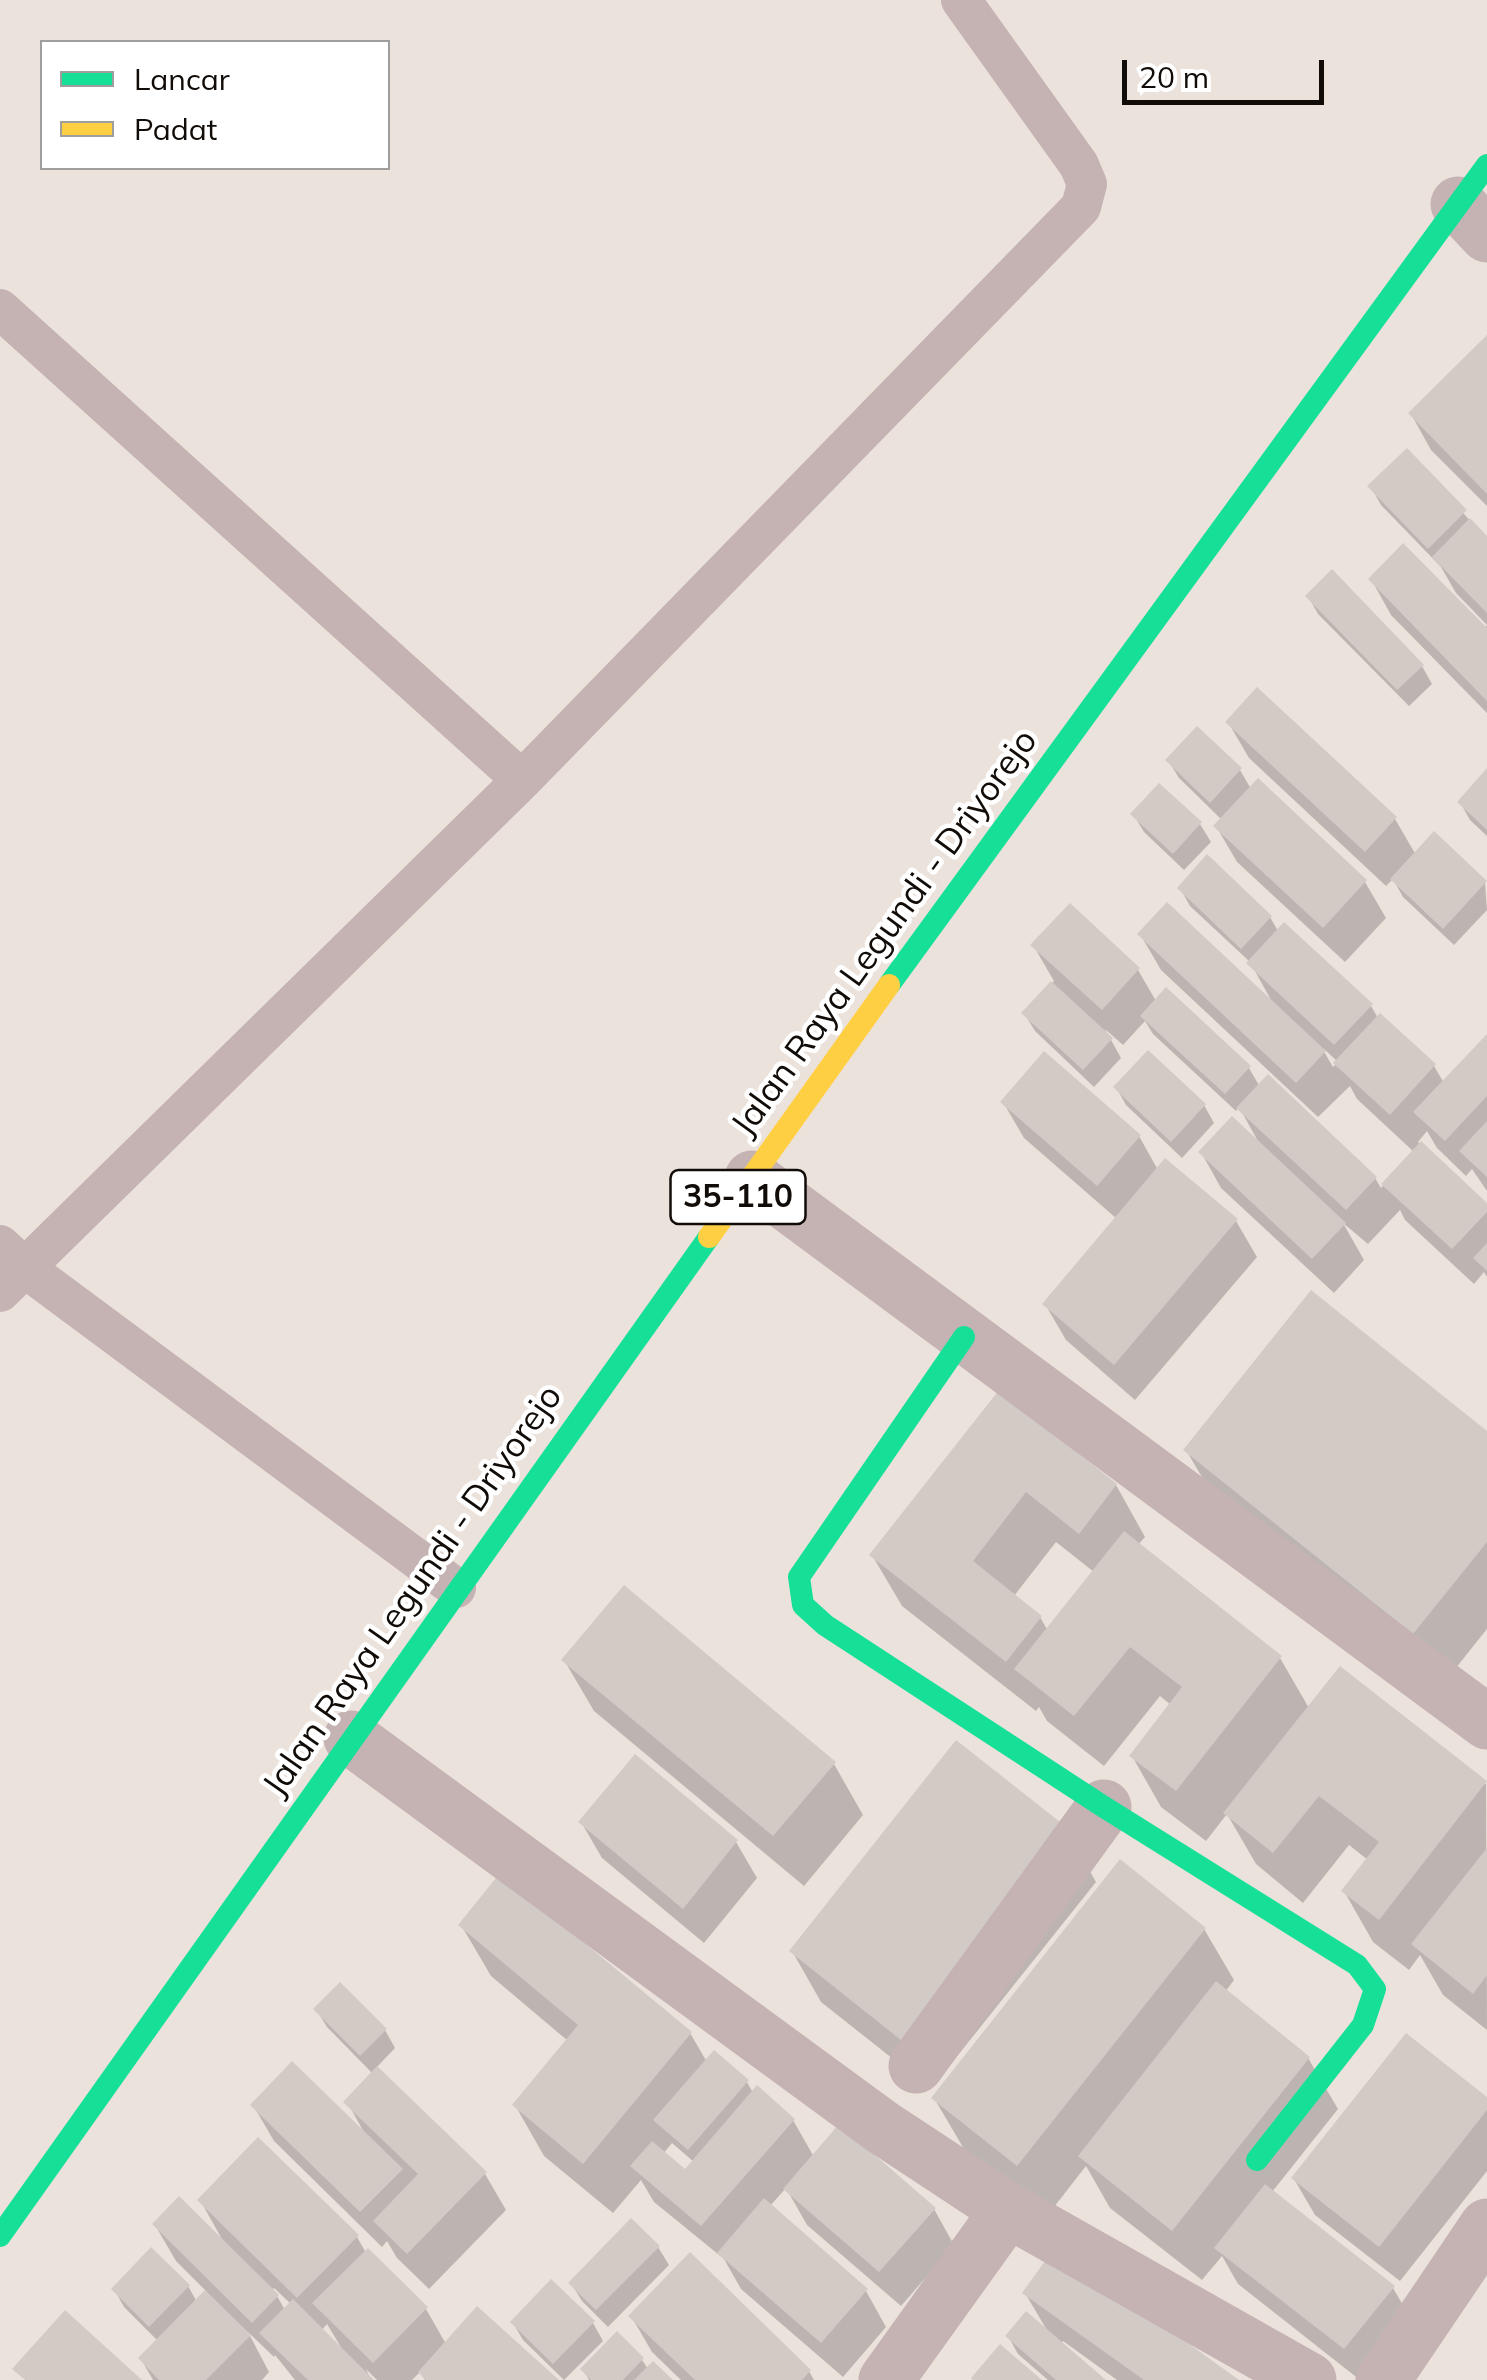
<!DOCTYPE html>
<style>
body{margin:0}
#map{position:relative;width:1487px;height:2380px;overflow:hidden;background:#ece2dc;font-family:Mulish,sans-serif}
canvas{display:block}
.legend{position:absolute;left:40px;top:40px;width:350px;height:130px;box-sizing:border-box;background:#fff;border:2px solid #a09e9c;margin:0;padding:12px 18px;list-style:none;font-size:30px;color:#110c08}
.legend li{display:flex;align-items:center;gap:20px;height:50px}
.legend b{width:50px;border:2px solid #a09e9c}
.scale{position:absolute;left:1122px;top:60px;width:202px;height:45px;box-sizing:border-box;border:5px solid #110c08;border-top:0;padding-left:12px;font-size:30px;line-height:35px;white-space:nowrap;color:#110c08;-webkit-text-stroke:8px #fff;paint-order:stroke}
</style>
<div id="map">
<canvas width="1487" height="2380"></canvas>
<ul class="legend">
<li><b style="height:12px;background:#16e098"></b>Lancar</li>
<li><b style="height:12px;background:#ffcf43"></b>Padat</li>
</ul>
<div class="scale">20 m</div>
</div>
<script>
const g = document.querySelector('canvas').getContext('2d');
g.lineJoin = 'round';
function fill(path, color) {
  g.fillStyle = color;
  g.fill(path, 'evenodd');
}
function trace(path, color, width, dash) {
  g.strokeStyle = color;
  g.lineWidth = width;
  g.lineCap = dash ? 'butt' : 'round';
  g.setLineDash(dash || []);
  g.stroke(path);
}
function label(font, color, halo, rows, align = 'center') {
  g.font = font + ' Mulish,sans-serif';
  g.lineWidth = 9;
  g.setLineDash([]);
  g.textBaseline = 'middle';
  g.strokeStyle = halo;
  g.fillStyle = color;
  for (const [text, x, y, turn = 0] of rows) {
    g.save();
    g.translate(x, y);
    g.rotate((+turn || 0) * Math.PI / 180);
    g.textAlign = isNaN(turn) ? turn : align;
    if (halo) g.strokeText(text, 0, 0);
    g.fillText(text, 0, 0);
    g.restore();
  }
}
const shadow = new Path2D(`
 M1487 339V506L1431 450 1411 414Z
 M1407 452 1487 539V625L1456 593 1441 567 1381 505 1371 487Z
 M1371 579 1484 629 1487 625V713L1391 615Z
 M1308 596 1422 666 1432 684 1409 706 1318 614Z
 M1228 722 1395 819 1416 855 1434 835 1485 883 1487 910 1454 945 1403 897 1393 879 1386 886 1249 758Z
 M1168 760 1240 770 1251 789 1365 882 1386 918 1345 962 1237 862 1216 826 1222 820 1179 778Z
 M1487 772V836L1470 820 1460 802Z
 M1159 786 1200 824 1211 842 1184 870 1144 832 1133 814Z
 M1180 888 1270 917 1278 931 1371 1006 1378 1018 1434 1066 1444 1083 1487 1037V1191L1472 1169 1466 1176 1437 1148 1427 1131 1418 1142 1487 1207V1277L1484 1272 1474 1284 1405 1220 1400 1210 1368 1244 1343 1223 1364 1260 1334 1293 1221 1188 1201 1152 1260 1145 1239 1107 1236 1111 1153 1034 1145 1021 1123 1045 1105 1029 1121 1058 1094 1087 1035 1031 1024 1013 1054 981 1033 945 1138 970 1156 1001 1249 1068 1260 1087 1375 1178 1381 1188 1414 1152 1357 1099 1350 1086 1318 1117 1161 970 1140 934 1271 1000 1250 962 1190 906ZM1324 1049 1338 1062 1333 1067 1323 1050Z
 M1116 1087 1204 1105 1214 1123 1182 1158 1126 1105Z
 M1003 1102 1139 1136 1158 1170 1236 1221 1257 1257 1135 1400 1066 1340 1045 1304 1117 1219 1024 1138Z
 M1000 1394 1116 1485 1145 1537 1138 1545 1280 1658 1309 1708 1340 1669 1486 1784 1487 2030 1443 1995 1420 1955 1409 1970 1373 1942 1344 1891 1368 1860 1349 1845 1303 1903 1256 1864 1227 1814 1206 1841 1161 1807 1132 1756 1171 1705 1160 1696 1104 1766 1047 1721 1039 1707 1036 1711 902 1606 872 1555ZM1056 1542 1094 1572 1048 1631 1040 1617 1014 1596Z
 M1487 1434V1629L1443 1684 1216 1501 1186 1450Z
 M564 1660 834 1764 863 1815 804 1886 594 1711Z
 M635 1758 736 1842 757 1878 704 1943 602 1858 581 1822Z
 M1067 1831 1096 1882 931 2089 821 2002 792 1951Z
 M461 1925 690 2033 707 2062 747 2082 753 2093 793 2120 814 2157 934 2209 954 2245 901 2306 807 2225 786 2188 770 2206 866 2291 886 2327 843 2377 741 2289 724 2259 654 2202 641 2180 613 2213 544 2156 515 2105 568 2041 491 1976ZM672 2143 694 2162 685 2172 663 2154Z
 M1204 1929 1234 1980 1225 1992 1308 2058 1338 2109 1272 2192 1393 2288 1414 2324 1360 2380 1238 2284 1222 2256 1202 2280 1110 2208 1086 2166 1047 2216 964 2149 934 2098Z
 M316 2009 385 2030 395 2048 376 2068 485 2174 506 2210 429 2289 397 2258 387 2241 382 2247 274 2141 253 2105 365 2134 347 2102 373 2074 327 2027Z
 M1487 2100V2171L1400 2281 1315 2215 1294 2179Z
 M200 2200 357 2237 366 2253 426 2309 446 2344 555 2380H425L420 2372 412 2380H377L366 2369 371 2380H295L275 2355 274 2357 248 2332 269 2372 262 2380H153L141 2359 158 2341 124 2307 114 2289 188 2286 197 2302 207 2292 176 2261 155 2225 223 2241ZM274 2288 291 2304 285 2310 273 2289ZM327 2324 342 2349 321 2331Z
 M658 2247 669 2265 608 2327 582 2301 571 2283Z
 M1025 2293 1235 2380H1117L1063 2341 1061 2344 1102 2380H1048L1018 2354 1008 2336 1048 2332Z
 M631 2316 809 2371 814 2380H681L652 2352Z
 M513 2323H593L603 2341 564 2380 523 2340Z
 M642 2360 648 2369 670 2380H589L583 2369Z`);
const building = new Path2D(`
 M1487 335V494L1408 413Z
 M1407 448 1467 510 1428 549 1367 486Z
 M1470 518 1487 536V613L1432 557Z
 M1403 543 1487 628V701L1368 579Z
 M1332 569 1424 665 1397 690 1305 596Z
 M1257 687 1397 817 1365 852 1225 722Z
 M1197 726 1242 768 1210 803 1165 760Z
 M1487 768V830L1457 802Z
 M1258 778 1367 880 1323 928 1213 826Z
 M1159 783 1202 822 1173 854 1130 814Z
 M1434 831 1487 881 1443 929 1390 879Z
 M1207 854 1272 916 1241 949 1177 888Z
 M1167 902 1326 1051 1296 1083 1137 934Z
 M1070 903 1140 968 1102 1010 1030 945Z
 M1284 922 1373 1004 1334 1045 1246 963Z
 M1051 981 1113 1038 1083 1070 1021 1013Z
 M1166 987 1251 1066 1225 1094 1140 1016Z
 M1380 1013 1436 1064 1390 1115 1333 1063Z
 M1487 1034V1096L1445 1141 1413 1112Z
 M1148 1050 1206 1104 1171 1142 1113 1087Z
 M1044 1051 1141 1135 1097 1186 1000 1102Z
 M1268 1074 1377 1177 1346 1210 1236 1108Z
 M1232 1116 1346 1223 1312 1259 1198 1152Z
 M1487 1121V1177L1459 1151Z
 M1421 1141 1487 1203V1212L1452 1249 1381 1184Z
 M1165 1158 1238 1219 1114 1365 1042 1304Z
 M1487 1243V1271L1473 1258Z
 M1311 1290 1487 1431V1542L1413 1634 1183 1450Z
 M999 1390 1117 1484 1079 1534 1026 1492 973 1561 1042 1616 1006 1662 869 1555Z
 M1124 1531 1282 1656 1176 1791 1129 1756 1182 1687 1130 1647 1074 1716 1014 1669Z
 M624 1585 836 1762 773 1836 561 1660Z
 M1340 1666 1487 1781 1379 1920 1341 1891 1379 1842 1319 1796 1273 1853 1223 1813Z
 M956 1740 1069 1829 901 2040 789 1951Z
 M635 1754 738 1840 683 1909 578 1822Z
 M1487 1848V1975L1473 1994 1411 1944Z
 M1120 1859 1206 1928 1017 2166 931 2098Z
 M500 1873 692 2032 583 2164 512 2105 578 2025 458 1925Z
 M1216 1981 1310 2057 1172 2231 1078 2156Z
 M340 1982 387 2029 360 2056 313 2009Z
 M1406 2033 1487 2097V2110L1379 2247 1291 2178Z
 M714 2050 749 2080 688 2150 653 2120Z
 M292 2061 403 2169 360 2212 250 2105Z
 M377 2066 487 2172 407 2254 373 2221 418 2174 343 2102Z
 M757 2085 795 2119 701 2226 630 2166 652 2141 685 2169Z
 M839 2124 936 2208 879 2272 783 2189Z
 M258 2137 359 2235 297 2298 197 2200Z
 M1265 2184 1395 2286 1344 2349 1214 2248Z
 M179 2196 279 2295 252 2323 152 2224Z
 M764 2198 868 2289 821 2343 717 2253Z
 M631 2218 660 2246 596 2310 568 2283Z
 M151 2247 190 2285 149 2327 111 2289Z
 M1055 2247 1239 2380H1144L1022 2293Z
 M368 2248 428 2307 373 2363 312 2303Z
 M690 2252 811 2370 802 2380H695L628 2316Z
 M551 2279 595 2321 553 2364 510 2322Z
 M205 2290 251 2335 206 2380H159L138 2358Z
 M293 2299 374 2380H308L259 2333Z
 M477 2306 559 2380H426L418 2372Z
 M65 2310 142 2380H25L12 2369Z
 M1026 2311 1106 2380H1056L1005 2336Z
 M617 2331 644 2358 623 2380H591L580 2369Z
 M1000 2344 1042 2380H973L971 2378Z
 M653 2361 673 2380H634Z`);
const lane = new Path2D(`
 M0 309 522 780
 M0 1245 25 1268 456 1588
 M0 1292 522 780 1081 207 1087 184 1079 165 961 0`);
const street = new Path2D(`
 M1458 204 1487 235
 M752 1178 1487 1722
 M351 1738 882 2127 1008 2210 1309 2380
 M916 2066 1104 1807
 M886 2380 1008 2210
 M1383 2380 1487 2226`);
const fast = new Path2D(`
 M889 985 1487 165
 M964 1337 799 1577 803 1605 825 1625 1104 1807 1357 1965 1375 1989 1363 2025 1257 2160
 M0 2236 709 1237`);
const slow = new Path2D(`
 M709 1237 889 985`);
const shields = [
 [738,1197,135]
];
const shieldNames = [
 ["35-110",738,1197]
];
const streetNames = [
 ["Jalan Raya Legundi - Driyorejo",885,933,-54],
 ["Jalan Raya Legundi - Driyorejo",413,1591,-55]
];
fill(shadow, '#0003');
fill(building, '#d2cac4');
trace(lane, '#c5b2b2', 40);
trace(street, '#c5b2b2', 55);
trace(fast, '#16e098', 22);
trace(slow, '#ffcf43', 22);
for (const [x, y, w] of shields) {
  const box = new Path2D();
  box.roundRect(x - w / 2, y - 27, w, 54, 8);
  g.fillStyle = '#fff';
  g.fill(box);
  trace(box, '#110c08', 2.5);
}
label('bold 32px', '#110c08', null, shieldNames);
label('35px', '#110c08', '#fff', streetNames);
</script>
